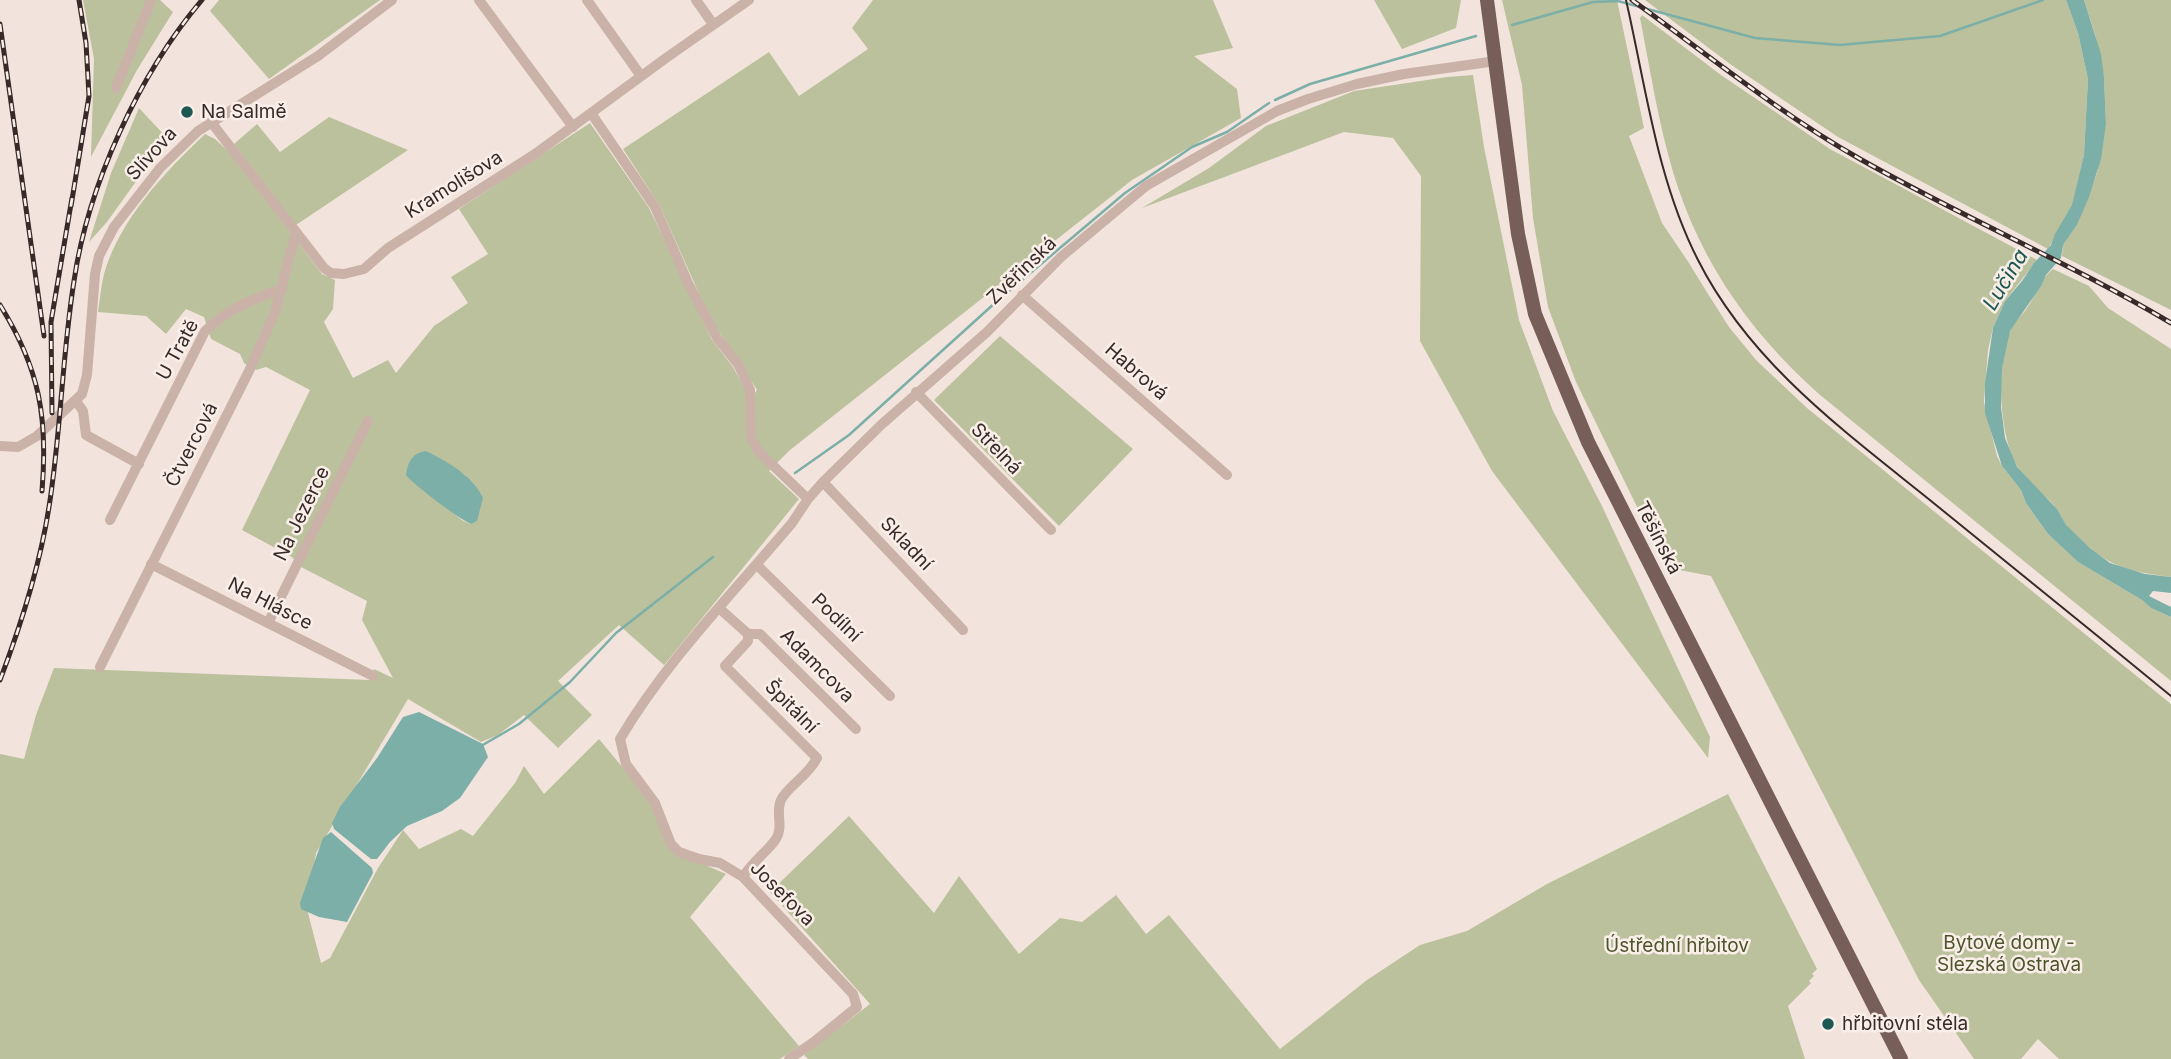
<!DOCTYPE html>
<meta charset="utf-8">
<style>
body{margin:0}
canvas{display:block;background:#f2e4dc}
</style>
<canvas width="2171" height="1059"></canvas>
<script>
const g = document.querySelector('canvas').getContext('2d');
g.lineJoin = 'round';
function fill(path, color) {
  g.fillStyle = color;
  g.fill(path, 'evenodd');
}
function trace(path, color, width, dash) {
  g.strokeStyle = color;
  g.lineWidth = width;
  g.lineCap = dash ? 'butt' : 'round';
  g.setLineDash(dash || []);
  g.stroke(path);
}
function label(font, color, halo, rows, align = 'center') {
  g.font = font + ' Inter,sans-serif';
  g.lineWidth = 5;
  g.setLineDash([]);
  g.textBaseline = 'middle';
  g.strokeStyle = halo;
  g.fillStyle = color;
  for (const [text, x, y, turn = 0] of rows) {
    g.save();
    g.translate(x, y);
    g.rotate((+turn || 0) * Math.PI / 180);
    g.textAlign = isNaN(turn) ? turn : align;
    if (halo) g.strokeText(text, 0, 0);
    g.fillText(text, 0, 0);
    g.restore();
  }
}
const green = new Path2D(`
 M83 0H160L173 12 137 70 91 157 94 59Z
 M219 0H380L269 79 210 11Z
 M873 0H1213L1233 48 1194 56 1237 89 1241 118 1132 180 790 450 769 471 799 499 664 665 619 625 558 681 592 715 558 748 524 715 498 735 481 742 408 699 316 853 308 913 321 963 330 958 378 868 403 830 419 849 461 829 473 836 515 783 524 766 544 794 599 739 652 803 671 850 726 874 690 917 799 1046 780 1059H0V754L24 759 36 715 54 668 370 680 374 669 393 678 362 620 367 601 301 567 292 557 242 530 310 390 266 367 256 370 244 363 240 354 211 339 204 317 186 309 166 334 146 316 98 312C100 299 101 286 104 274 120 219 164 173 205 134L215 139 230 153 322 274 335 280 333 309 324 322 353 378 388 360 396 373 434 326 468 303 451 277 488 254 459 209 590 123 649 208 712 340 733 367 747 393 746 407 757 390 709 316 660 206 623 149 769 52 799 96 868 49 852 28ZM426 451 465 475 477 521 470 524 462 520 433 497Z
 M1374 0H1461L1456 28 1402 49Z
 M1502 0H1617L1644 128 1629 136 1662 223 1689 263 1708 294 1729 327 1756 360 1807 408 2171 704V1059H2059L2038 1039 2021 1059H1974L1919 980 1711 576 1674 569 1641 515 1576 382 1548 307 1533 218 1522 85Z
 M1645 0H2066L2078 33 2088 79 2084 155 2073 205 2048 249 1838 137 1730 64Z
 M2084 0H2171V310L2062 256 2063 245 2077 225 2097 173 2106 124 2104 77 2095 34Z
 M1642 15 1721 75 1830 149 2037 260 2005 301 1993 328 1988 350 1984 402 1997 456 2002 466 2021 490 2026 503 2048 534 2078 562 2142 600 2151 608 2171 617V681L1819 394C1745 328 1693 251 1668 154 1656 109 1649 63 1640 18Z
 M1473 75 1484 147 1519 320 1553 411 1601 504 1710 737 1708 758 1492 471 1420 341 1421 176 1393 138 1344 132 1142 208 1209 168 1266 126 1354 91 1447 77Z
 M139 108 167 138 107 222 89 242 111 173Z
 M329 117 408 150 296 225 234 144 257 124 280 152Z
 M2053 269 2089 286 2108 308 2171 349V577C2132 572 2110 568 2080 539 2076 535 2069 530 2065 524 2061 517 2058 509 2051 502 2040 491 2026 482 2018 468 1999 438 1996 367 2009 334 2013 323 2021 317 2027 308 2036 295 2041 278 2053 269Z
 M1000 336 1133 449 1059 526 934 400Z
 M1728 794 1817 969 1812 974 1814 976 1809 981 1811 983 1788 1006 1805 1059H808L804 1055 870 1004 770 892 849 816 934 913 959 876 1019 954 1060 918 1082 922 1116 895 1146 934 1169 915 1280 1049 1367 980 1420 945 1467 931 1547 884Z`);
const water = new Path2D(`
 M2066 0H2084L2101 54 2104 77 2106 124 2101 159 2089 197 2077 225 2063 245 2061 258 2046 275 2041 286 2010 331 2002 368 2001 407 2005 438 2017 467 2057 509 2066 525 2090 548 2110 563 2145 574 2171 577V593L2153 591 2149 596 2171 607V617L2151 608 2142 600 2078 562 2048 534 2026 503 2021 490 2002 466 1985 413V383L1993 328 2005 301 2022 281 2034 263 2051 245 2055 234 2072 205 2084 155 2088 79 2078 33Z
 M426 451C448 462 472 475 483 498L477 521 471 524C459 519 414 485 406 475 408 462 412 453 426 451Z
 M419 712 483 744 488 757 460 798 442 811 407 826 390 842 377 859H371L334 829 332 823 340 807 377 758 403 717Z
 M331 832 372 868 373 873 347 922 319 917 301 909 300 903 323 838Z`);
const stream = new Path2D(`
 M1512 25 1593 2 1618 1 1755 38 1840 45 1940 36 2043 0
 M1275 100 1310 84 1476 36
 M795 473 849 435 996 302 1125 193 1192 147 1227 132 1269 103
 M481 746 519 724 570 682 616 633 713 557`);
const minor = new Path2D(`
 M479 0 573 127
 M587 0 641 76
 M696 0 713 24
 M116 88 151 0
 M591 113 655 207 688 283 717 338 738 364 750 390 751 438 759 452 808 499
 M211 122 324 268 331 273 344 274 364 269 388 248 535 154 666 58 749 0
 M1022 295 1227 475
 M916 392 1051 530
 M76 401 83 411 86 435 139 464
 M0 446 18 447 37 436 82 394 87 375 95 274 99 256 114 227 160 168 198 131 318 56 392 0
 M823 482 963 630
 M110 520 205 331C228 309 252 299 282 289
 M151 564 373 676
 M757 565 890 696
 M719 608 748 634H760L856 729
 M268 623 368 421
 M100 667 249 371 275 312 296 232
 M743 877C752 862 768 851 776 839 784 826 775 813 781 800 787 787 808 776 817 758L725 666 748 641V634
 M789 1059 814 1042 857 1007 853 994 743 877 720 863 699 859 679 852 671 844 655 803 626 764 620 739C667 660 733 593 792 523L808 499 823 482 881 425 987 332 1061 257 1146 186 1277 111 1308 99 1357 84 1404 74 1496 61`);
const major = new Path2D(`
 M1487 0 1518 234 1535 314 1588 442 1901 1059`);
const tram = new Path2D(`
 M1626 0C1646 87 1657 180 1698 260 1751 365 1847 433 1936 505 2015 569 2093 632 2171 696`);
const rail = new Path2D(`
 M1632 0C1707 54 1779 113 1860 159 1962 217 2070 263 2171 323
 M0 24 44 336
 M71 206 89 96 86 43 79 0
 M0 305C40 369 48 418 42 491
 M52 413 51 322 72 198
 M0 680C21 625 40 565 49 507 61 432 62 356 74 281 88 185 139 74 202 0`);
const markers = [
 [187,112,7,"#1e5852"],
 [1828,1024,7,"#1e5852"]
];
const poiNames = [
 ["Na Salmě",201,112],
 ["hřbitovní stéla",1842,1024]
];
const streetNames = [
 ["Slívova",152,154,-48],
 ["Kramolišova",454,185,-32],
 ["Zvěřinská",1022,271,-44],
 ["U Tratě",178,350,-61],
 ["Habrová",1136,372,41],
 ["Čtvercová",192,445,-63],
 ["Střelná",996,449,46],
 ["Na Jezerce",302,514,-64],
 ["Těšínská",1658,538,63],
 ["Skladní",906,544,46],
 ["Na Hlásce",270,604,27],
 ["Podílní",836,618,44],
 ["Adamcova",817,666,45],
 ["Špitální",791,707,45],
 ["Josefova",782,894,45]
];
const parkNames = [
 ["Bytové domy -",2009,943],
 ["Slezská Ostrava",2009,965],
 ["Ústřední hřbitov",1677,946]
];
const waterNames = [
 ["Lučina",2006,280,-59]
];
fill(green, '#bbc19c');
fill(water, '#7bafa8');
trace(stream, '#7bafa8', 2.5);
trace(minor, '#cab2a8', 10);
trace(major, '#785e59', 14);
trace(tram, '#372a28', 2);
trace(rail, '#372a28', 5);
trace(rail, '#f9efe8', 2.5, [8]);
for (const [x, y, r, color] of markers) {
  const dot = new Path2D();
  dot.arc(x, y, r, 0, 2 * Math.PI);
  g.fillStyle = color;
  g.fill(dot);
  trace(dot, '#f9efe8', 2.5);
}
label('19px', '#372a28', '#f9efe8', poiNames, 'left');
label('19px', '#372a28', '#f9efe8', streetNames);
label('19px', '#4d552c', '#f9efe8', parkNames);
label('italic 21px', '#1e5852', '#f9efe8', waterNames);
</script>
